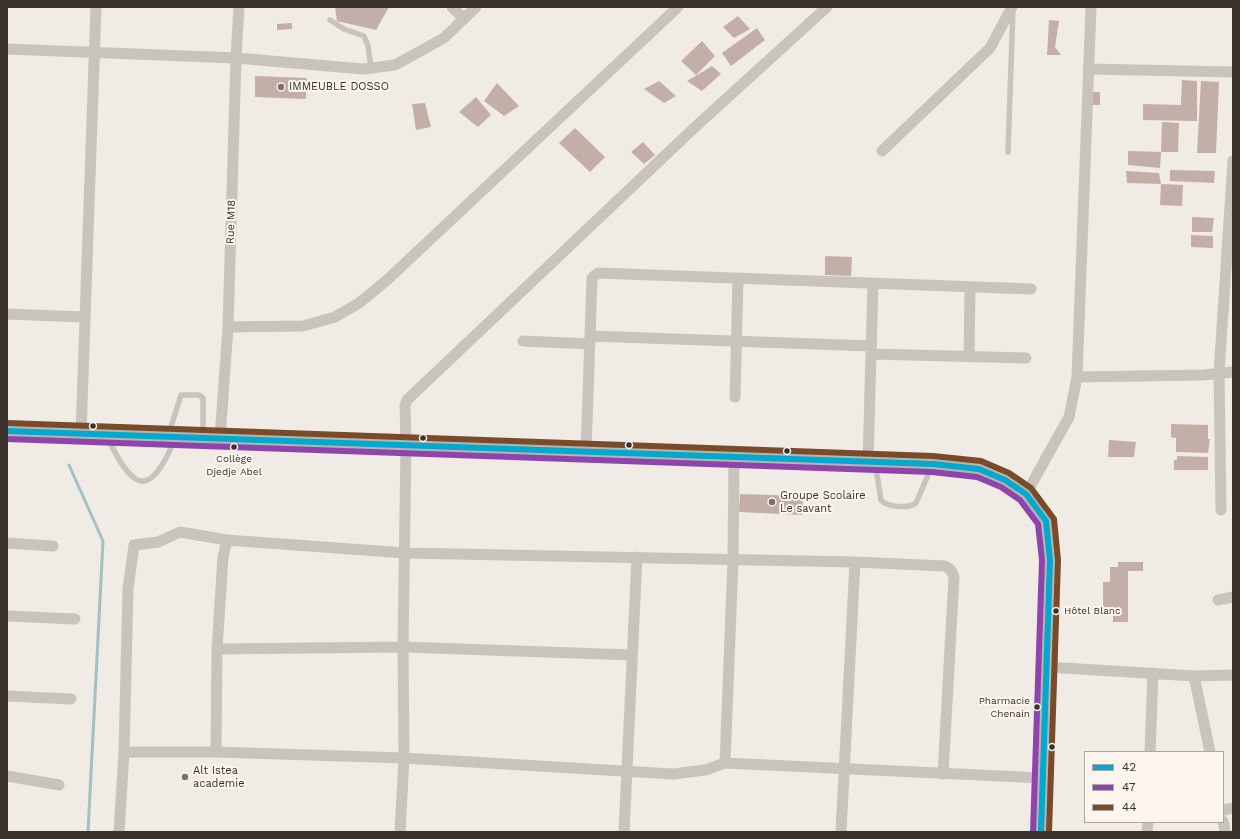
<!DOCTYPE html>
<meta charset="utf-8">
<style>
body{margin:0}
#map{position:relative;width:1240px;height:839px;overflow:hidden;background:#f0ebe5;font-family:"Work Sans",sans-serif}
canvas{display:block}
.frame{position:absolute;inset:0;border:8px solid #3b302b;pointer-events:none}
.legend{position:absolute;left:1084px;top:751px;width:140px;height:72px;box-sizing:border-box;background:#fbf5ee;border:1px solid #aea6a0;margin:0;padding:5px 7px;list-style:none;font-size:12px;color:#3b302b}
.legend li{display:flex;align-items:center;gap:8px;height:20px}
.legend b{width:20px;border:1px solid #aea6a0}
</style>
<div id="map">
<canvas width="1240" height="839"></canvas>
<div class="frame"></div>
<ul class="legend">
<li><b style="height:5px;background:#00a9ce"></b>42</li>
<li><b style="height:5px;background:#8e44ad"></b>47</li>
<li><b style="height:5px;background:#7a4b2a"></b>44</li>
</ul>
</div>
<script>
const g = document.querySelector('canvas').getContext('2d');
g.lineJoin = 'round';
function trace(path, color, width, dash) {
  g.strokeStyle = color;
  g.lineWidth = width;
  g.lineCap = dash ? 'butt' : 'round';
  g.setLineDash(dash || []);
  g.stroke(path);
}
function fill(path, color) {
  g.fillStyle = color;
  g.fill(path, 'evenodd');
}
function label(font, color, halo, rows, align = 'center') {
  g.font = font + ' "Work Sans",sans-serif';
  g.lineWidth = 4;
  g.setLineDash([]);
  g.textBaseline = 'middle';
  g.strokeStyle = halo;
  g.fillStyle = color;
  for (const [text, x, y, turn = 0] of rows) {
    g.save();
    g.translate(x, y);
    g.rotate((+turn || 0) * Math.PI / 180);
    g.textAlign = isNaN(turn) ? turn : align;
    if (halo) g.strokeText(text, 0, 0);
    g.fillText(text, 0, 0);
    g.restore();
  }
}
const stream = new Path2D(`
 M69 465 103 541 88 832`);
const building = new Path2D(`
 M335 7H389L376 30 337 21Z
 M738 16 750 29 734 38 723 27Z
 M1049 20 1059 21 1055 47 1061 55H1047Z
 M292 23V29L277 30V24Z
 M757 28 765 40 731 66 722 53Z
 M702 41 715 56 696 75 681 61Z
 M712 66 721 74 702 91 687 81Z
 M255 76 307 78 306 99 255 97Z
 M1182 80 1197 81V121L1143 120V104L1181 105Z
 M659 81 676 96 664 103 644 89Z
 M1201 81 1219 82 1216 153H1197Z
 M497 83 519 106 504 116 484 101Z
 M1093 92H1100V105H1092Z
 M476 97 491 115 478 127 459 112Z
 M425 103 431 127 416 130 412 104Z
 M1162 122 1179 123 1178 152H1161Z
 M575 128 605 157 590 172 559 143Z
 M643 142 655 155 644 164 631 152Z
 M1128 151 1161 152 1160 168 1128 165Z
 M1170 170 1215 171 1214 183 1170 181Z
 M1126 171 1159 173 1161 184 1183 185 1182 206 1160 205 1161 184 1127 183Z
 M1192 217 1214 218 1212 232H1192Z
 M1191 235 1213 236V248L1191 247Z
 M825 256 852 257 851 276 825 275Z
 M1171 424 1208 425V439H1200H1210L1208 453 1176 452V438L1171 437Z
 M1109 440 1136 442 1134 457H1108Z
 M1177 456 1208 457V470H1174V460H1177Z
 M740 494 803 496 802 515 739 512Z
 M1118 562H1143V571H1128V622H1113V615H1103V582H1110V567H1118Z`);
const lane = new Path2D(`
 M330 20 344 29 364 36 368 46 371 68
 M1008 152 1013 9
 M107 436C132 490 149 501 175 439
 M168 436 181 395H199L203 398V437
 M875 462 881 500C887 507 908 509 916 503L932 466`);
const street = new Path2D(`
 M452 7 464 19
 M7 49 236 58 363 69 395 65 444 38 476 7
 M1089 69 1233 72
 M882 151 990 48 1012 7
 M7 314 84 317
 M228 327 303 326 335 317 359 303 386 281 678 7
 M591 336 871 346
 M523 341 590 344
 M871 354 1026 358
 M969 357 970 287
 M1077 377 1203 375 1233 372
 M735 397 738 278
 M81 433 96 7
 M220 438 228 327 236 58 239 7
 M586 452 592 278 598 273 1031 289
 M868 462 873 283
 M1026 494 1069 417 1077 377 1091 7
 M1221 510 1219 373 1233 161
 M7 543 53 546
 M1218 600 1233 597
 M7 616 75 619
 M632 655 403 647 217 649 223 557 227 540 405 553 855 562 945 566 951 570 954 577 943 774
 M1047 667 1194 676 1233 675
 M1194 676 1210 752
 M7 696 71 699
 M124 752 128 589 134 545 158 542 180 532 227 540
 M216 752 217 649
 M1150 752 1153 673
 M725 763 733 560 734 457
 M7 776 59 785
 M1223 810 1233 808
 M1223 821 1225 832
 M119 832 124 752H216L404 758 673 774 705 770 725 763 1043 778
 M400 832 404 758 403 647 406 444 405 406 407 400 693 129 827 7
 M624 832 637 557
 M841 832 855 562
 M1147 832 1148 822`);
const secondary = new Path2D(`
 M7 431 933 464 979 469 1005 480 1026 494 1046 521 1050 560 1041 832`);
const bus1 = new Path2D(`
 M7 431 933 464 979 469 1005 480 1026 494 1046 521 1050 560 1041 832`);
const bus2 = new Path2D(`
 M7 439 932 472 977 477 1001 487 1020 500 1038 524 1042 560 1033 832`);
const bus3 = new Path2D(`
 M7 423 933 456 981 461 1009 473 1031 488 1054 519 1058 560 1049 832`);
const markers = [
 [281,87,4,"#7a716c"],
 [93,426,3.5,"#3b302b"],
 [423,438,3.5,"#3b302b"],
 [629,445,3.5,"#3b302b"],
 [234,447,3.5,"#3b302b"],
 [787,451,3.5,"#3b302b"],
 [772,502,4,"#7a716c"],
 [1056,611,3.5,"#3b302b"],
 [1037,707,3.5,"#3b302b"],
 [1052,747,3.5,"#3b302b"],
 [185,777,4,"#7a716c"]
];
const busNames = [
 ["Collège",234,459],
 ["Djedje Abel",234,472],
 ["Hôtel Blanc",1064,611,"left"],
 ["Pharmacie",1030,701,"right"],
 ["Chenain",1030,714,"right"]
];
const poiNames = [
 ["IMMEUBLE DOSSO",289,87],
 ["Groupe Scolaire",780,496],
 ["Le savant",780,509],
 ["Alt Istea",193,771],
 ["academie",193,784]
];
const streetNames = [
 ["Rue M18",231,222,-88]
];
trace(stream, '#a1c2c1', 3);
fill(building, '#c3afa7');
trace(lane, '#c9c3be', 5.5);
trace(street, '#c9c3be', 11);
trace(secondary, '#bab3ae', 15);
trace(bus1, '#00a9ce', 6);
trace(bus2, '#8e44ad', 6);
trace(bus3, '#7a4b2a', 6);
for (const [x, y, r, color] of markers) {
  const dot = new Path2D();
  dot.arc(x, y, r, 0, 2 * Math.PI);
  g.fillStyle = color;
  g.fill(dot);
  trace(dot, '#fbf5ee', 1.5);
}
label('10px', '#3b302b', '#fbf5ee', busNames);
label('11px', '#3b302b', '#fbf5ee', poiNames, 'left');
label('11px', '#3b302b', '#fbf5ee', streetNames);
</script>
